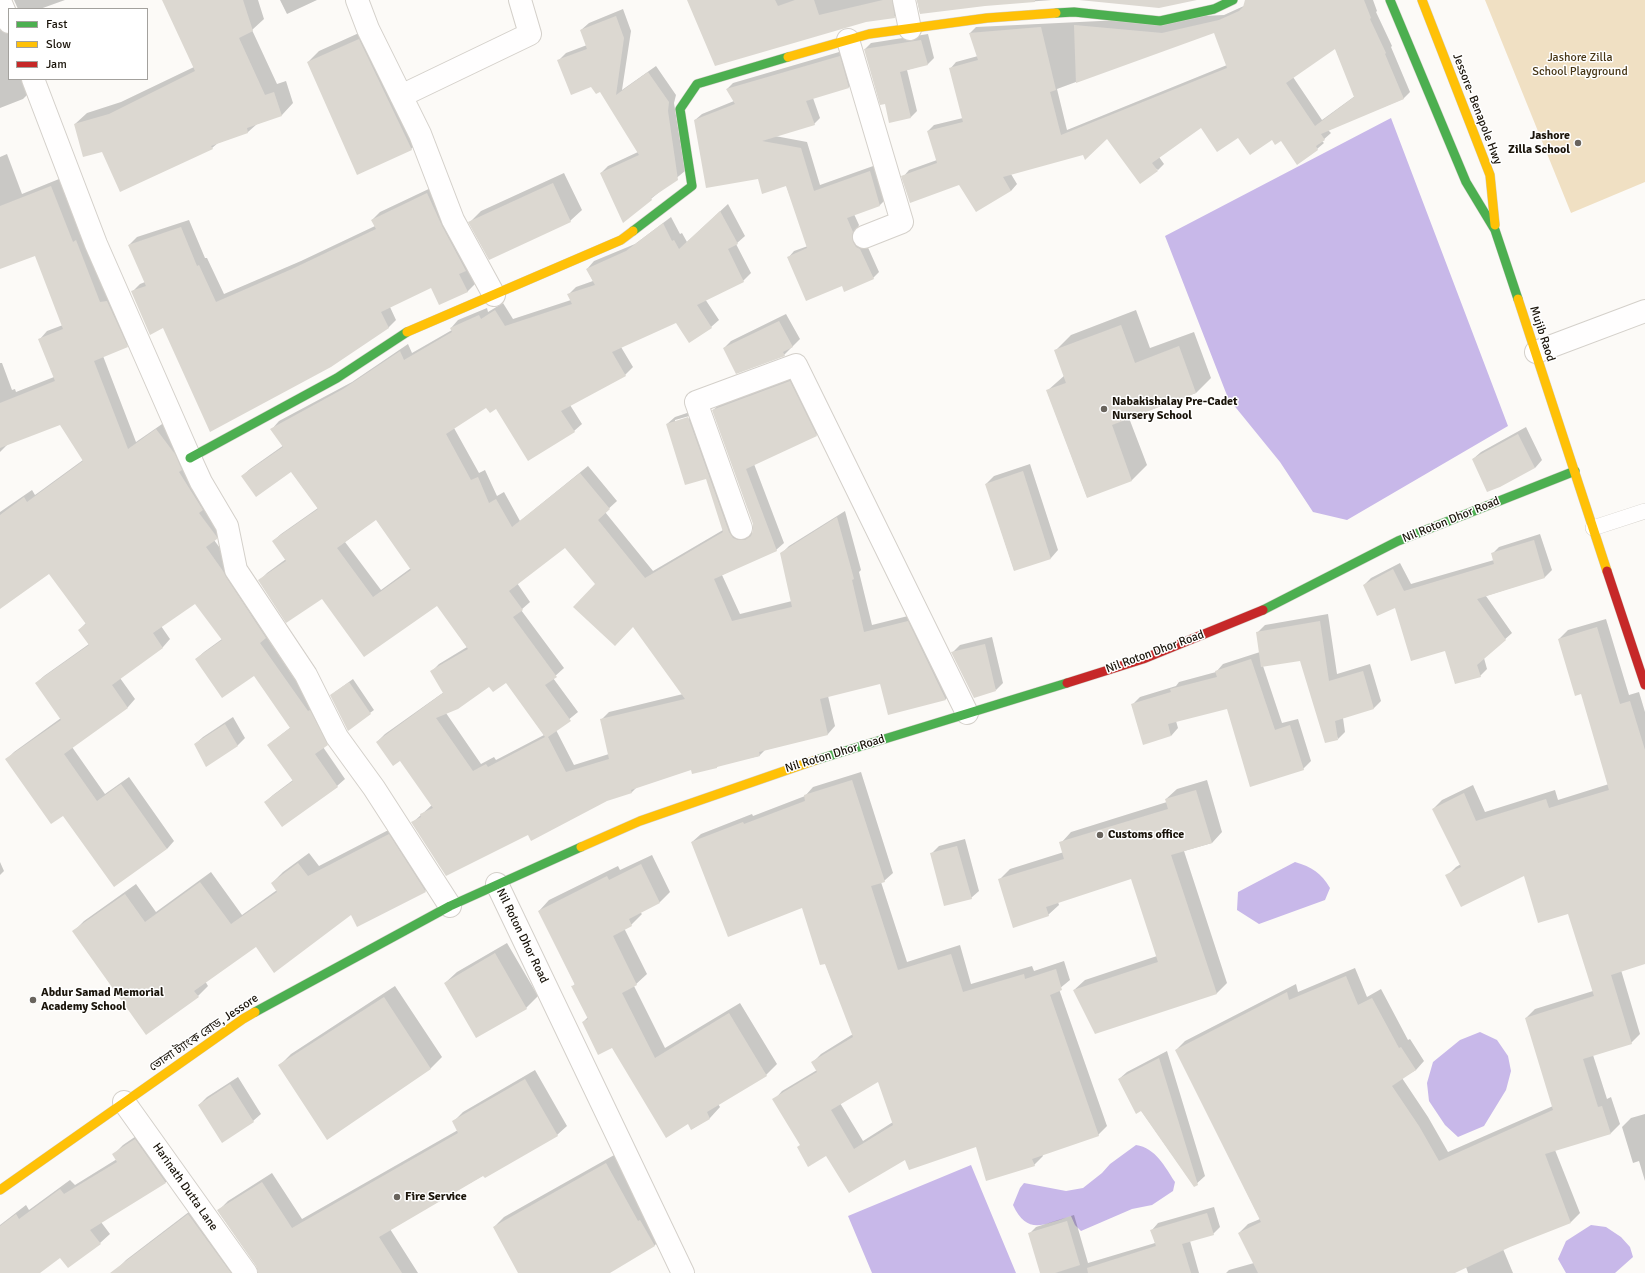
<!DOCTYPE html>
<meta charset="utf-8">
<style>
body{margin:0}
#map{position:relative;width:1645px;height:1273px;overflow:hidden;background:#fcfaf7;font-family:Signika,sans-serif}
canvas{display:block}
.legend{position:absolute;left:8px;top:8px;width:140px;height:72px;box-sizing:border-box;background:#fff;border:1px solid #a3a19d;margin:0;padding:5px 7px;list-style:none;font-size:12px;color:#1a140a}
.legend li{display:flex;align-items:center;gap:8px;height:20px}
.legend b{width:20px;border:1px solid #a3a19d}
</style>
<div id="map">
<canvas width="1645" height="1273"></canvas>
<ul class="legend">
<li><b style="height:5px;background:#4caf50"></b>Fast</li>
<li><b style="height:5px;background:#ffc107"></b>Slow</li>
<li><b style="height:5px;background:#c62828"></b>Jam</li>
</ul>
</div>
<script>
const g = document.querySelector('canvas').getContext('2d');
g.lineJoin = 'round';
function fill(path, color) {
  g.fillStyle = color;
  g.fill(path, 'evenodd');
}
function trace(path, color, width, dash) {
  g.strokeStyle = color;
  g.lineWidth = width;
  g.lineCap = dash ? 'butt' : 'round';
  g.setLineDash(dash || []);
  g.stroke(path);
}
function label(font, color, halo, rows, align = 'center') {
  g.font = font + ' Signika,"Noto Sans Bengali",sans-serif';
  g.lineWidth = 3;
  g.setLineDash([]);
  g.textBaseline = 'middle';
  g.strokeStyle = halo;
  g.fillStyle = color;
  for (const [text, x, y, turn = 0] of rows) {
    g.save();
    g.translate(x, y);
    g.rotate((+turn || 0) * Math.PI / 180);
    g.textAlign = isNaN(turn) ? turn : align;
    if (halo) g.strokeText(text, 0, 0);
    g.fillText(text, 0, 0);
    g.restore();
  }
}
const green = new Path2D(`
 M1485 0H1645V182L1571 213Z`);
const water = new Path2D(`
 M1391 118 1508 426 1347 520 1313 512 1280 462 1228 398 1165 236Z
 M1295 862C1312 867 1321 873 1330 888L1325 900 1259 924 1237 910 1238 892Z
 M1480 1032 1497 1040 1508 1056 1511 1071 1506 1090 1484 1126 1458 1137 1445 1125 1429 1101 1427 1083 1433 1062 1460 1040Z
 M1136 1145C1156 1148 1165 1167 1175 1182L1173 1191 1152 1205 1132 1209 1081 1231 1075 1225 1071 1216C1045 1224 1027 1236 1013 1205L1020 1188 1024 1183 1066 1191 1083 1188 1102 1173 1110 1164Z
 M971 1165 1016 1273H872L848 1216Z
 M1591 1225 1606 1227 1621 1237 1630 1247 1633 1257 1615 1273H1566L1558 1259 1566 1241Z`);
const shadow = new Path2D(`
 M14 0H65L40 9H18Z
 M173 0H258L264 19 252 30 277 84 286 81 293 103 282 115 257 124 248 132 218 143 212 148 102 150 75 124 87 113 121 102 194 67Z
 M280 0H317L287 14Z
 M688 0H899L901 11 894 17 865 21Z
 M917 0H1052L986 5 920 13Z
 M1265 0H1373L1377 11 1376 12 1392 46 1391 47 1410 92 1403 99 1328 130 1331 133 1322 141 1324 143 1317 149 1281 140 1238 136 1201 127 1159 157 1164 164 1158 170 1107 138 1083 154 1011 174 1017 184 1011 191 903 177 909 170 937 160 928 131 934 125 963 118 950 69 956 62 978 56 970 33 976 27 1224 15 1246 5ZM1214 31 1227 65 1067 130 1057 89ZM1335 48 1355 96 1322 120 1293 77Z
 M0 5 3 19 9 35V79H31V91L23 99 0 108Z
 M623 9 631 31 622 90 656 66 676 95 674 103 685 171 624 221 601 173 608 166 638 152 601 90 592 86 558 61 566 53 587 45 581 30 589 23Z
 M370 28 423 138 411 149 308 62 319 51Z
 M928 34 934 58 928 64 907 70 917 111 911 117 890 121 886 103 881 104 865 49 871 43Z
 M846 50 855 81 849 87 813 98 820 118 814 124 775 136 807 142 820 185 876 165 886 199 880 205 854 214 859 225 857 229 858 236 866 243 879 272 873 278 842 285 788 258 794 251 808 246 786 185 758 178 695 120 702 114 734 101 727 89 733 83Z
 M7 154 22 194 59 179 80 234 84 233 135 338 127 346 103 356 136 442 165 422 224 530 214 540 231 563 335 737 323 747 345 779 337 786 265 802 273 795 293 780 268 745 291 727 254 674 196 659 204 652 222 639 196 602 161 626 170 639 163 647 120 678 135 699 128 707 72 747 105 794 129 777 174 841 167 849 63 814 6 760 14 752 61 718 36 683 44 676 89 644 79 630 86 623 49 572 0 608V512L32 490 35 495 83 460 60 423 8 444 0 452V363H2L12 390 15 389 16 392 54 377 40 339 47 331 63 325 35 254 0 268V157Z
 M564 173 582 210 570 221 470 222 481 211Z
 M435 186 475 284 467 292 431 287 390 307 396 320 388 328 163 326 132 292 140 284 145 282 129 245 137 237 189 220 205 258H207L224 294 301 261 375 226 372 220 380 212Z
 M728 204 745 236 736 244 751 273 743 281 705 299 719 320 711 327 676 322 621 347 633 367 625 375 570 405 582 424 574 431 487 406 454 428 479 473 485 470 497 496 504 492 520 521 588 466 617 501 605 512 653 571 723 530 707 478 667 424 675 417 696 410 746 533H753L754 524 713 410 721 403 798 374 824 428 816 435 754 464 784 543 776 550 722 575 740 614 792 601 781 554 789 546 845 511 861 570 859 572 872 625 916 614 954 691 946 699 888 713 881 683 828 696 835 726 828 734 765 750 759 756 719 765 717 767 692 768 637 787 632 792 607 800 528 833 412 823 432 805 400 759 377 742 385 734 444 692 432 671 439 664 467 647 437 604 322 598 259 581 267 573 286 559 273 541 281 534 318 508 291 471 242 476 250 469 284 445 272 429 279 421 352 382 408 344 412 353 452 330 451 328 458 320 487 308 488 312 503 303 513 319 571 300 568 295 576 287 593 281 587 269 594 261 635 244 671 217 680 234 682 233 687 242ZM693 415V417L675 423V420ZM376 519 411 568 381 590 345 542ZM565 546 633 626 683 694 609 712 601 720 609 754 574 765 556 730 578 712 553 678 564 668 521 610 530 602 517 583ZM507 682 544 735 496 760 494 757 481 764 446 713 489 685Z
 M1136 310 1150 348 1194 332 1211 378 1196 393 1129 418 1147 465 1132 480 1087 497 1047 391 1065 375 1056 350 1071 335Z
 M786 314 800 339 784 355 724 348 731 341Z
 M1526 427 1542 460 1535 468 1473 459 1481 452Z
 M1030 464 1058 550 1051 558 1014 570 986 484 994 476Z
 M1540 534 1552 570 1545 577 1486 596 1512 633 1484 658 1487 669 1480 676 1445 649 1396 606 1364 585 1371 578 1400 563 1411 584 1494 560 1492 554 1499 547Z
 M1328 614 1337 674 1370 664 1381 701 1374 708 1343 718 1345 732 1338 739 1301 660 1263 666 1282 723 1298 719 1311 761 1303 769 1227 708 1176 721 1178 728 1171 736 1132 705 1140 697 1176 686 1179 682 1216 672 1223 664 1260 652 1257 633 1265 625Z
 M1606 619 1629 695 1639 692 1645 712V963L1621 970 1640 1034 1631 1043 1593 1055 1607 1099 1611 1097 1620 1124 1611 1133 1555 1150 1580 1213 1571 1222 1503 1249 1513 1273H1468L1466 1267 1453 1273H1226L1229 1270 1254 1263 1239 1233 1248 1224 1260 1219 1176 1050 1185 1041 1296 984 1298 992 1355 968 1367 997 1381 989 1408 1040 1410 1039 1424 1061 1416 1070 1402 1078 1428 1117 1448 1152 1553 1106 1526 1018 1535 1009 1593 991 1569 913 1525 875 1447 876 1456 867 1461 864 1433 809 1442 800 1473 785 1485 812 1555 790 1558 800 1609 784 1582 693 1559 639 1568 630Z
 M992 637 1003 683 996 690 952 653 960 645Z
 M353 679 374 710 348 729 335 692Z
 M233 717 245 738 238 745 206 765 195 744 203 737Z
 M861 772 893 873 884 881 881 882 907 962 960 945 971 984 1032 966 1034 971 1064 961 1070 980 1059 989 1107 1126 1098 1135 1042 1154 1043 1156 1034 1165 977 1145 906 1158 827 1155 801 1144 774 1100 782 1091 817 1070 812 1063 821 1054 853 1034 803 907 692 842 701 834 752 814 753 816 805 796 813 787ZM879 1080 893 1122 863 1141 840 1103Z
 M1207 780 1222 832 1212 843 1184 851 1227 983 1217 993 1074 990 1085 980 1157 956 1132 878 1058 902 1059 905 1048 915 1000 879 1010 869 1064 852 1061 843 1071 832 1167 802 1166 799 1177 789Z
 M400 824 436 881 425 891 256 945 205 981 208 986 198 996 74 931 84 921 136 884 156 912 211 872 242 915 277 890 272 883 283 872 309 853 319 866Z
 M965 839 979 891 971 898 931 854 939 846Z
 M652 855 670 892 660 902 640 912 642 914 631 925 624 928 647 974 634 986 665 1048 740 1003 777 1064 766 1075 718 1104 720 1107 710 1118 692 1129 688 1123 612 1046 583 1022 588 1017 573 986 575 984 539 911 549 900 618 866 620 870Z
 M0 862 4 871 0 875Z
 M507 943 538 996 526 1008 445 983 457 972Z
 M395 986 442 1057 431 1068 327 1138 280 1065 291 1054Z
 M1167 1051 1205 1176 1194 1186 1119 1079 1127 1072Z
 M535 1070 567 1126 557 1135 484 1175 390 1229 418 1273H259L257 1266 218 1211 228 1201 272 1173 302 1219 458 1130 453 1122 463 1112Z
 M238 1077 261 1114 253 1121 199 1105 207 1097Z
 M1645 1114V1181L1639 1161 1633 1163 1622 1127 1631 1118Z
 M145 1130 175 1172 166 1182 101 1222 110 1234 100 1243 61 1256 38 1273H0V1225L26 1205 29 1210 70 1180 75 1185 117 1159 113 1155 123 1145Z
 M616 1154 665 1235 655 1245 608 1273H520L494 1227 504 1217Z
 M198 1205 249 1273H119L116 1270 126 1260Z
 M1214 1207 1220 1227 1213 1234 1190 1241 1199 1273H1041L1029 1234 1036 1227 1074 1215 1088 1263 1155 1243 1152 1230 1158 1223Z`);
const building = new Path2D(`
 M162 0H243L253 31 239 38 265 95 274 92 282 116 247 128 248 133 211 146 213 149 120 192 102 152 83 157 74 124 109 114 195 71Z
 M687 0H775L778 6 795 0H814L819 15 883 0H892L895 18 866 22 715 66Z
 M917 0H1035V2L985 6 920 14Z
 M1079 0H1197L1159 8Z
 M1245 0H1364L1371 18 1370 19 1386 53 1385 54 1404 99 1321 134 1325 140 1316 146 1318 150 1297 165 1281 141 1275 145 1272 140 1250 155 1238 138 1217 152 1201 128 1152 163 1158 171 1140 184 1107 139 1085 160 1083 155 1003 177 1011 191 976 212 959 185 910 203 901 176 937 163 927 131 963 122 949 68 978 60 969 33 1041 27 1056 90 1050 92 1061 135 1227 68 1214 33 1076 83 1074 25 1162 33 1219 20 1239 11 1243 7ZM1335 49 1354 97 1315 126 1286 83Z
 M616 16 624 38 616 95 648 72 669 102 668 111 678 180 651 198 652 200 623 223 600 173 639 155 600 92 596 94 591 87 571 95 557 60 587 49 580 30Z
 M359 39 412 150 357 175 307 62Z
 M921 40 928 65 900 72 911 118 889 123 885 104 880 105 864 49Z
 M840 56 849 88 806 101 815 125 762 141 801 148 814 191 870 171 880 206 847 218 853 232 852 236 853 242 856 247 860 249 874 279 844 292 842 286 806 301 787 257 807 248 786 186 762 194 758 179 706 188 694 120 735 104 726 89Z
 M553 183 571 222 489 260 468 222Z
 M51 186 73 242 76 240 100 302 107 301 128 347 94 361 128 449 156 429 175 454 182 470 179 472 203 510 199 513 217 537V539L206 547 223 571 226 577 266 638 260 643 308 711 310 710 328 745 315 754 338 787 282 827 264 802 293 781 267 745 290 728 254 676 222 698 195 659 222 640 195 604 153 633 163 648 112 685 128 708 64 754 97 801 121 784 167 849 114 887 63 816 51 824 5 759 61 720 35 683 89 645 78 630 86 624 49 574 0 609V515L24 497 27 502 83 461 60 425 0 448V403L55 381 38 339 63 329 35 256 0 269V206Z
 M427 193 442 226 466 271 459 274 468 292 439 305 431 288 381 312 389 328 331 367 210 432 163 328 150 335 131 291 146 286 128 245 181 227 197 266 199 265 216 302 292 269 376 229 371 220Z
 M720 211 738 244 728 249 744 282 697 305 712 328 689 343 676 323 612 352 626 376 561 411 575 432 528 461 496 409 490 413 486 408 446 434 471 480 478 477 489 503 496 499 512 527 580 473 610 509 598 520 645 578 723 532 706 479 685 485 666 424 688 417 729 532 733 538 738 540H745L751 536 753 530V524L712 410 790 381 817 436 746 469 777 551 714 579 732 621 792 607 780 553 837 517 854 579 852 580 864 632 908 621 946 700 888 715 880 684 820 699 828 735 759 752 760 756 717 767V768L692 774 691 770 631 790 632 793 607 801 531 841 528 835 446 876 411 822 421 817 420 814 433 808 400 761 393 766 376 742 443 693 430 671 468 649 437 606 364 657 322 599 286 623 258 580 286 561 272 541 318 509 291 472 256 497 241 476 283 447 270 429 343 389 400 351 404 360 452 332 450 328 479 315 481 319 495 310 505 326 572 304 567 294 595 285 586 269 626 251 663 223 672 241 674 240 679 249ZM376 520 411 570 373 597 337 548ZM565 548 595 584 573 607 615 646 633 627 685 699 600 719 609 759 566 772 548 737 571 721 545 685 557 677 513 617 523 610 509 591ZM506 683 545 737 488 767 486 764 473 771 436 718 458 709 489 687 493 692Z
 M779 321 793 347 783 352 785 356 736 374 723 348Z
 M1121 325 1135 363 1179 346 1196 393 1112 425 1132 481 1087 498 1046 390 1066 383 1054 350Z
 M1518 434 1535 468 1500 487 1487 492 1472 459Z
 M1023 471 1051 559 1014 571 985 484Z
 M1534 540 1545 578 1477 599 1506 640 1477 665 1481 677 1455 684 1445 651 1411 661 1395 608 1377 616 1363 585 1393 569 1404 591 1494 564 1491 553Z
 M1320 621 1329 681 1363 671 1374 709 1335 721 1338 740 1325 743 1300 661 1261 667 1256 632Z
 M1597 627 1620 704 1630 701 1645 750V964L1611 975 1632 1044 1583 1059 1598 1107 1602 1106 1611 1134 1545 1154 1571 1223 1510 1247 1455 1273H1258L1238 1233 1261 1222 1175 1050 1287 992 1289 1000 1346 976 1358 1005 1372 998 1399 1048 1401 1047 1416 1070 1392 1086 1419 1126 1439 1161 1553 1110 1525 1018 1594 996 1568 914 1538 923 1524 876 1461 907 1445 875 1461 867 1432 809 1464 793 1476 821 1546 799 1549 808 1609 790 1581 694 1575 696 1558 639Z
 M985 644 996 691 974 698 951 652Z
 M1251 659 1275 730 1290 725 1304 770 1250 787 1227 709 1168 724 1171 736 1143 745 1131 704 1171 692 1170 689 1217 677 1215 671Z
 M349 682 371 714 348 731 330 695Z
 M225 724 238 746 206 767 194 744Z
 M852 780 885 882 871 886 898 970 951 954 963 992 1024 974 1025 979 1056 969 1062 990 1050 995 1099 1136 1032 1159 1035 1166 986 1181 976 1147 909 1170 905 1160 849 1193 826 1156 808 1167 797 1147 800 1145 772 1099 817 1072 811 1062 853 1037 825 964 820 965 802 908 728 937 691 842 743 822 744 824 805 801 804 795ZM878 1082 893 1125 854 1149 831 1110Z
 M1196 790 1212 843 1171 855 1217 994 1095 1034 1073 990 1158 962 1131 879 1046 907 1049 916 1013 928 998 879 1064 859 1059 842 1168 809 1165 799Z
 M389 834 426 892 357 927 351 915 274 973 256 947 194 991 199 997 146 1035 72 931 125 894 145 922 200 882 231 924 277 892 271 883 298 863 308 876Z
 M957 846 972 899 944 906 930 853Z
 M641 864 660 903 629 919 632 926 613 936 637 985 622 993 655 1058 729 1013 767 1076 707 1112 710 1119 691 1130 688 1124 666 1138 612 1048 598 1055 582 1022 588 1019 571 986 575 985 538 911 607 876 609 880Z
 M495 953 527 1009 476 1038 444 983Z
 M384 997 431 1069 327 1140 278 1065Z
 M1159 1058 1198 1185 1194 1187 1141 1111 1136 1114 1118 1079Z
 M525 1079 558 1136 485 1178 483 1176 379 1237 402 1273H258L256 1266 217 1210 262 1182 292 1228 458 1133 452 1121Z
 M230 1084 254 1122 222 1143 198 1105Z
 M135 1139 166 1183 90 1230 101 1244 68 1268 60 1258 40 1273H0V1226L16 1214 19 1219 60 1189 64 1194 117 1162 112 1154Z
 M606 1163 638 1221 640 1220 655 1246 610 1273H518L493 1227Z
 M1207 1213 1214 1235 1182 1244 1191 1273H1088L1087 1268 1156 1246 1150 1230Z
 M188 1214 231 1273H110Z
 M1067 1221 1080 1265 1055 1273H1040L1028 1233Z`);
const lane = new Path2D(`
 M1593 528 1645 511`);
const street = new Path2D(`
 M357 0 368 29 420 134 453 220 494 295
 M904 0 910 29
 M0 1 9 22
 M848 40 902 222 864 237
 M33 79 96 244 190 458 201 482 227 526 236 570 306 675 337 737 374 788 450 906
 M401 96 530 34 520 0
 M1536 352 1645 311
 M741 528 696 402 796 365 967 713
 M497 884 683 1273
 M124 1102 246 1273`);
const fast = new Path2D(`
 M1390 0 1466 182 1495 230 1518 299
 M1056 13 1074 12 1160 21 1214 9 1233 0
 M633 231 692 186 680 109 697 84 788 57
 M190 458 337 378 407 332
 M1263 610 1398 541 1575 471
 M816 760 1067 683
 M255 1012 450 906 581 847`);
const slow = new Path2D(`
 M1422 0 1490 175 1495 225
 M788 57 869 34 987 18 1056 13
 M1518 299 1607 571
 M407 332 621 240 633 231
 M581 847 640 821 816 760
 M0 1190 243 1019 255 1012`);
const jam = new Path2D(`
 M1607 571 1645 685
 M1067 683 1143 659 1263 610`);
const markers = [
 [1578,143,4,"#69645d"],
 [1104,409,4,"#69645d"],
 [1100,835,4,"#69645d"],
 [33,1000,4,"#69645d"],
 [397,1197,4,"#69645d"]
];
const parkNames = [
 ["Jashore Zilla",1580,58],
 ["School Playground",1580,72]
];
const streetNames = [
 ["Jessore- Benapole Hwy",1477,109,69],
 ["Mujib Raod",1542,334,72],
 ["Nil Roton Dhor Road",1451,520,-22],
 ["Nil Roton Dhor Road",1155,652,-20],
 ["Nil Roton Dhor Road",835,754,-17],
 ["Nil Roton Dhor Road",522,936,64],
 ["ভোলা ট্যাংক রোড, Jessore",204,1033,-34],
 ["Harinath Dutta Lane",185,1187,55]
];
const poiNames = [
 ["Jashore",1570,136,"right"],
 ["Zilla School",1570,150,"right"],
 ["Nabakishalay Pre-Cadet",1112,402],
 ["Nursery School",1112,416],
 ["Customs office",1108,835],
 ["Abdur Samad Memorial",41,993],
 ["Academy School",41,1007],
 ["Fire Service",405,1197]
];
fill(green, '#f0e0c3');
fill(water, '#c8b8e9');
fill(shadow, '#0003');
fill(building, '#dcd8d1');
trace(lane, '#d4d0ca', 16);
trace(street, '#d4d0ca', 24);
trace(fast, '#d4d0ca', 10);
trace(slow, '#d4d0ca', 10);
trace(jam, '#d4d0ca', 10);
trace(lane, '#fffefe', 15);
trace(street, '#fffefe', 22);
trace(fast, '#4caf50', 9);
trace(slow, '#ffc107', 9);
trace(jam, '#c62828', 9);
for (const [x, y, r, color] of markers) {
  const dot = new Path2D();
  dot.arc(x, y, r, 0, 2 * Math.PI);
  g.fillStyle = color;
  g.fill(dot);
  trace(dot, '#fff', 1.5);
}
label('12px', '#473615', '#fff', parkNames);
label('12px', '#1a140a', '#fff', streetNames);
label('bold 12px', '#1a140a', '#fff', poiNames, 'left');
</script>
